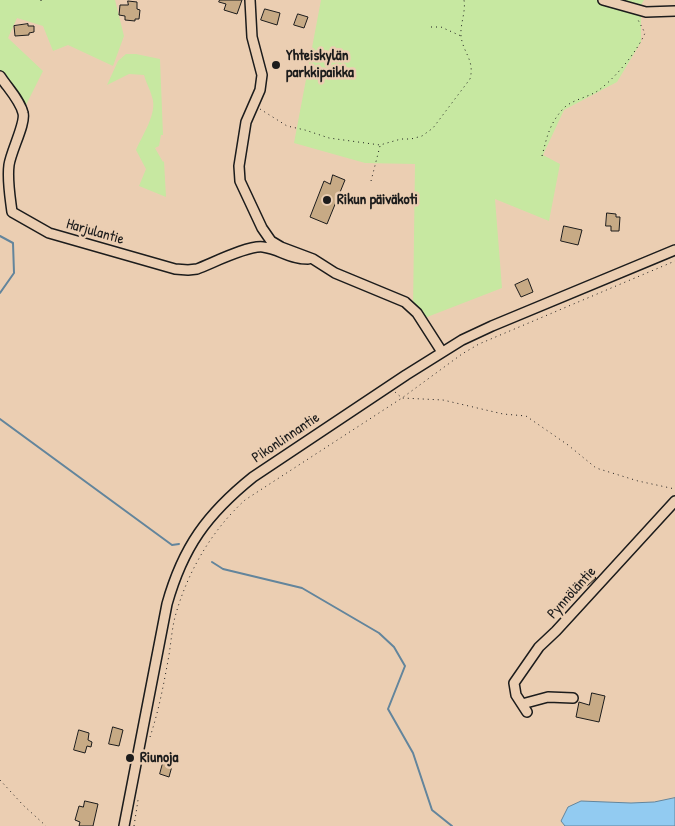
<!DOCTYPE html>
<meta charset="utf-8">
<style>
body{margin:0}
canvas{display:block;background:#ebceb2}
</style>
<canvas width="675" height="826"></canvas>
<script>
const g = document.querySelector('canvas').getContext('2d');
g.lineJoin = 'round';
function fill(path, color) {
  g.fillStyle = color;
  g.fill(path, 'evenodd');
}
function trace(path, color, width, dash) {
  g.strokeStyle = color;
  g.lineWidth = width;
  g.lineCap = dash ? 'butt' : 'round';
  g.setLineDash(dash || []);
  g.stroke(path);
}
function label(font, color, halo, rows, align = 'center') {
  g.font = font + ' "Patrick Hand",sans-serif';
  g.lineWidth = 5;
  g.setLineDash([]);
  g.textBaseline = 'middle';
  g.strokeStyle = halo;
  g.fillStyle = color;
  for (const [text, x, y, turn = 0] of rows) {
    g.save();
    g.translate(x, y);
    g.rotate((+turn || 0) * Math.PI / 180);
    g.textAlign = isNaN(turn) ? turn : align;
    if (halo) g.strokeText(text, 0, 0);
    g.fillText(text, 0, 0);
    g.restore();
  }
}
const green = new Path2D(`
 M0 0H115L124 36 113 66 68 45 53 51 43 26 17 18 8 38 43 71 23 111 0 76Z
 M321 0H644L641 5V42L617 82 564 110 543 155 560 164 549 221 495 199 502 288 422 319 413 308 415 164 365 163 294 143Z
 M126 54H136L160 59 163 135H161L159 146 155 148 163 162 164 161 166 197 139 186 146 169 136 150C142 135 158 113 152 97 150 89 146 83 144 75L129 74 107 85 118 61Z`);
const water = new Path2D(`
 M675 798V826H565L561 821 568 807 581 801 631 803 654 802Z`);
const stream = new Path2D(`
 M0 236 13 243 14 273 0 293
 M0 419 172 545 179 544
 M212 562 223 569 302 588 379 633 394 647 405 666 388 709 413 753 432 810 452 826`);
const building = new Path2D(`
 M220 0H242L237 14 224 10 226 4 219 2Z
 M128 1 137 2V9L140 10 139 19H135V21L125 20V16L119 15 120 5H128Z
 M265 9 280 13 277 25 261 20Z
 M298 14 308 17 304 28 294 25Z
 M28 24V26H34V32L29 33V35L15 36 14 26Z
 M333 175 345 180 327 224 310 217 324 181 330 184Z
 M607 213 616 214V217H620L619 231H611V226H606Z
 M564 226 582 230 578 245 561 241Z
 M528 279 533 292 521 297 515 285Z
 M589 570 596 578 587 586 580 578Z
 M592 693 605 696 599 722 576 717 579 702 589 705Z
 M113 727 123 730 119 746 109 744Z
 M79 730 89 733 88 740 92 742 91 747 87 746 85 753 74 750Z
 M163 763 172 766 169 777 160 774Z
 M85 801 98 804 93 826H79L80 822 75 820 79 806 83 807Z`);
const path = new Path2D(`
 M41 0V1
 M431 27H441L461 36
 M260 109 287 126 305 130 329 138 380 145 401 139H411L422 136 433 128 470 79C475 60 463 53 461 36 460 24 466 12 464 0
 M542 156C547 137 549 125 562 110 569 101 585 98 596 92 613 81 637 52 645 33L637 18
 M371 181 380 146
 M395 392 402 398 443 400 503 414 526 416 568 445 596 468 638 481 675 489
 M150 737C159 710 164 683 169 655 171 642 172 629 175 617 187 573 211 531 245 500L402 398 462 354 479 344 675 261
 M0 780 23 805 46 826
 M134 826 138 800`);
const minor = new Path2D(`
 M250 0 252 37 262 75 260 90 246 122 239 166 240 181 262 228 271 241 281 247 313 259 335 273 405 302 417 313 442 352
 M603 0 646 12 675 11
 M0 76C7 87 20 100 23 113 26 123 11 151 9 165 7 180 10 196 12 212L49 233 175 269 188 270 197 269C213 263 248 245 263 247 280 249 288 259 308 259
 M522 704 548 697 573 698
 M527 712 516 695 514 683 539 647 556 631 675 501
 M124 826 167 604C183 547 207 514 253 477L406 375 462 340 492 326 675 250`);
const markers = [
 [276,65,5,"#1c1c1c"],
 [327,200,5,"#1c1c1c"],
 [130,758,5,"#1c1c1c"]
];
const poiNames = [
 ["Yhteiskylän",286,56],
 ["parkkipaikka",286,73],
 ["Rikun päiväkoti",337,200],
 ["Riunoja",140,758]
];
const streetNames = [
 ["Harjulantie",95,232,16],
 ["Pikonlinnantie",286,438,-34],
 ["Pynnöläntie",572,593,-48]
];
fill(green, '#c7e8a1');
fill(water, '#92cbf1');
trace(water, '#63859c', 1);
trace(stream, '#63859c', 2);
fill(building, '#c7aa85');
trace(building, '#1c1c1c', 1);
trace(minor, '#1c1c1c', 12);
trace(path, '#1c1c1c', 1, [1, 4]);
trace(minor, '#ebceb2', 9);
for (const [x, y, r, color] of markers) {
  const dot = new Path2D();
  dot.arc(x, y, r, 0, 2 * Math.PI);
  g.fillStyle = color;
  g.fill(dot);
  trace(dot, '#ebceb2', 2);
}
label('bold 15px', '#1c1c1c', '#ebceb2', poiNames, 'left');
label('15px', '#1c1c1c', '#ebceb2', streetNames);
</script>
